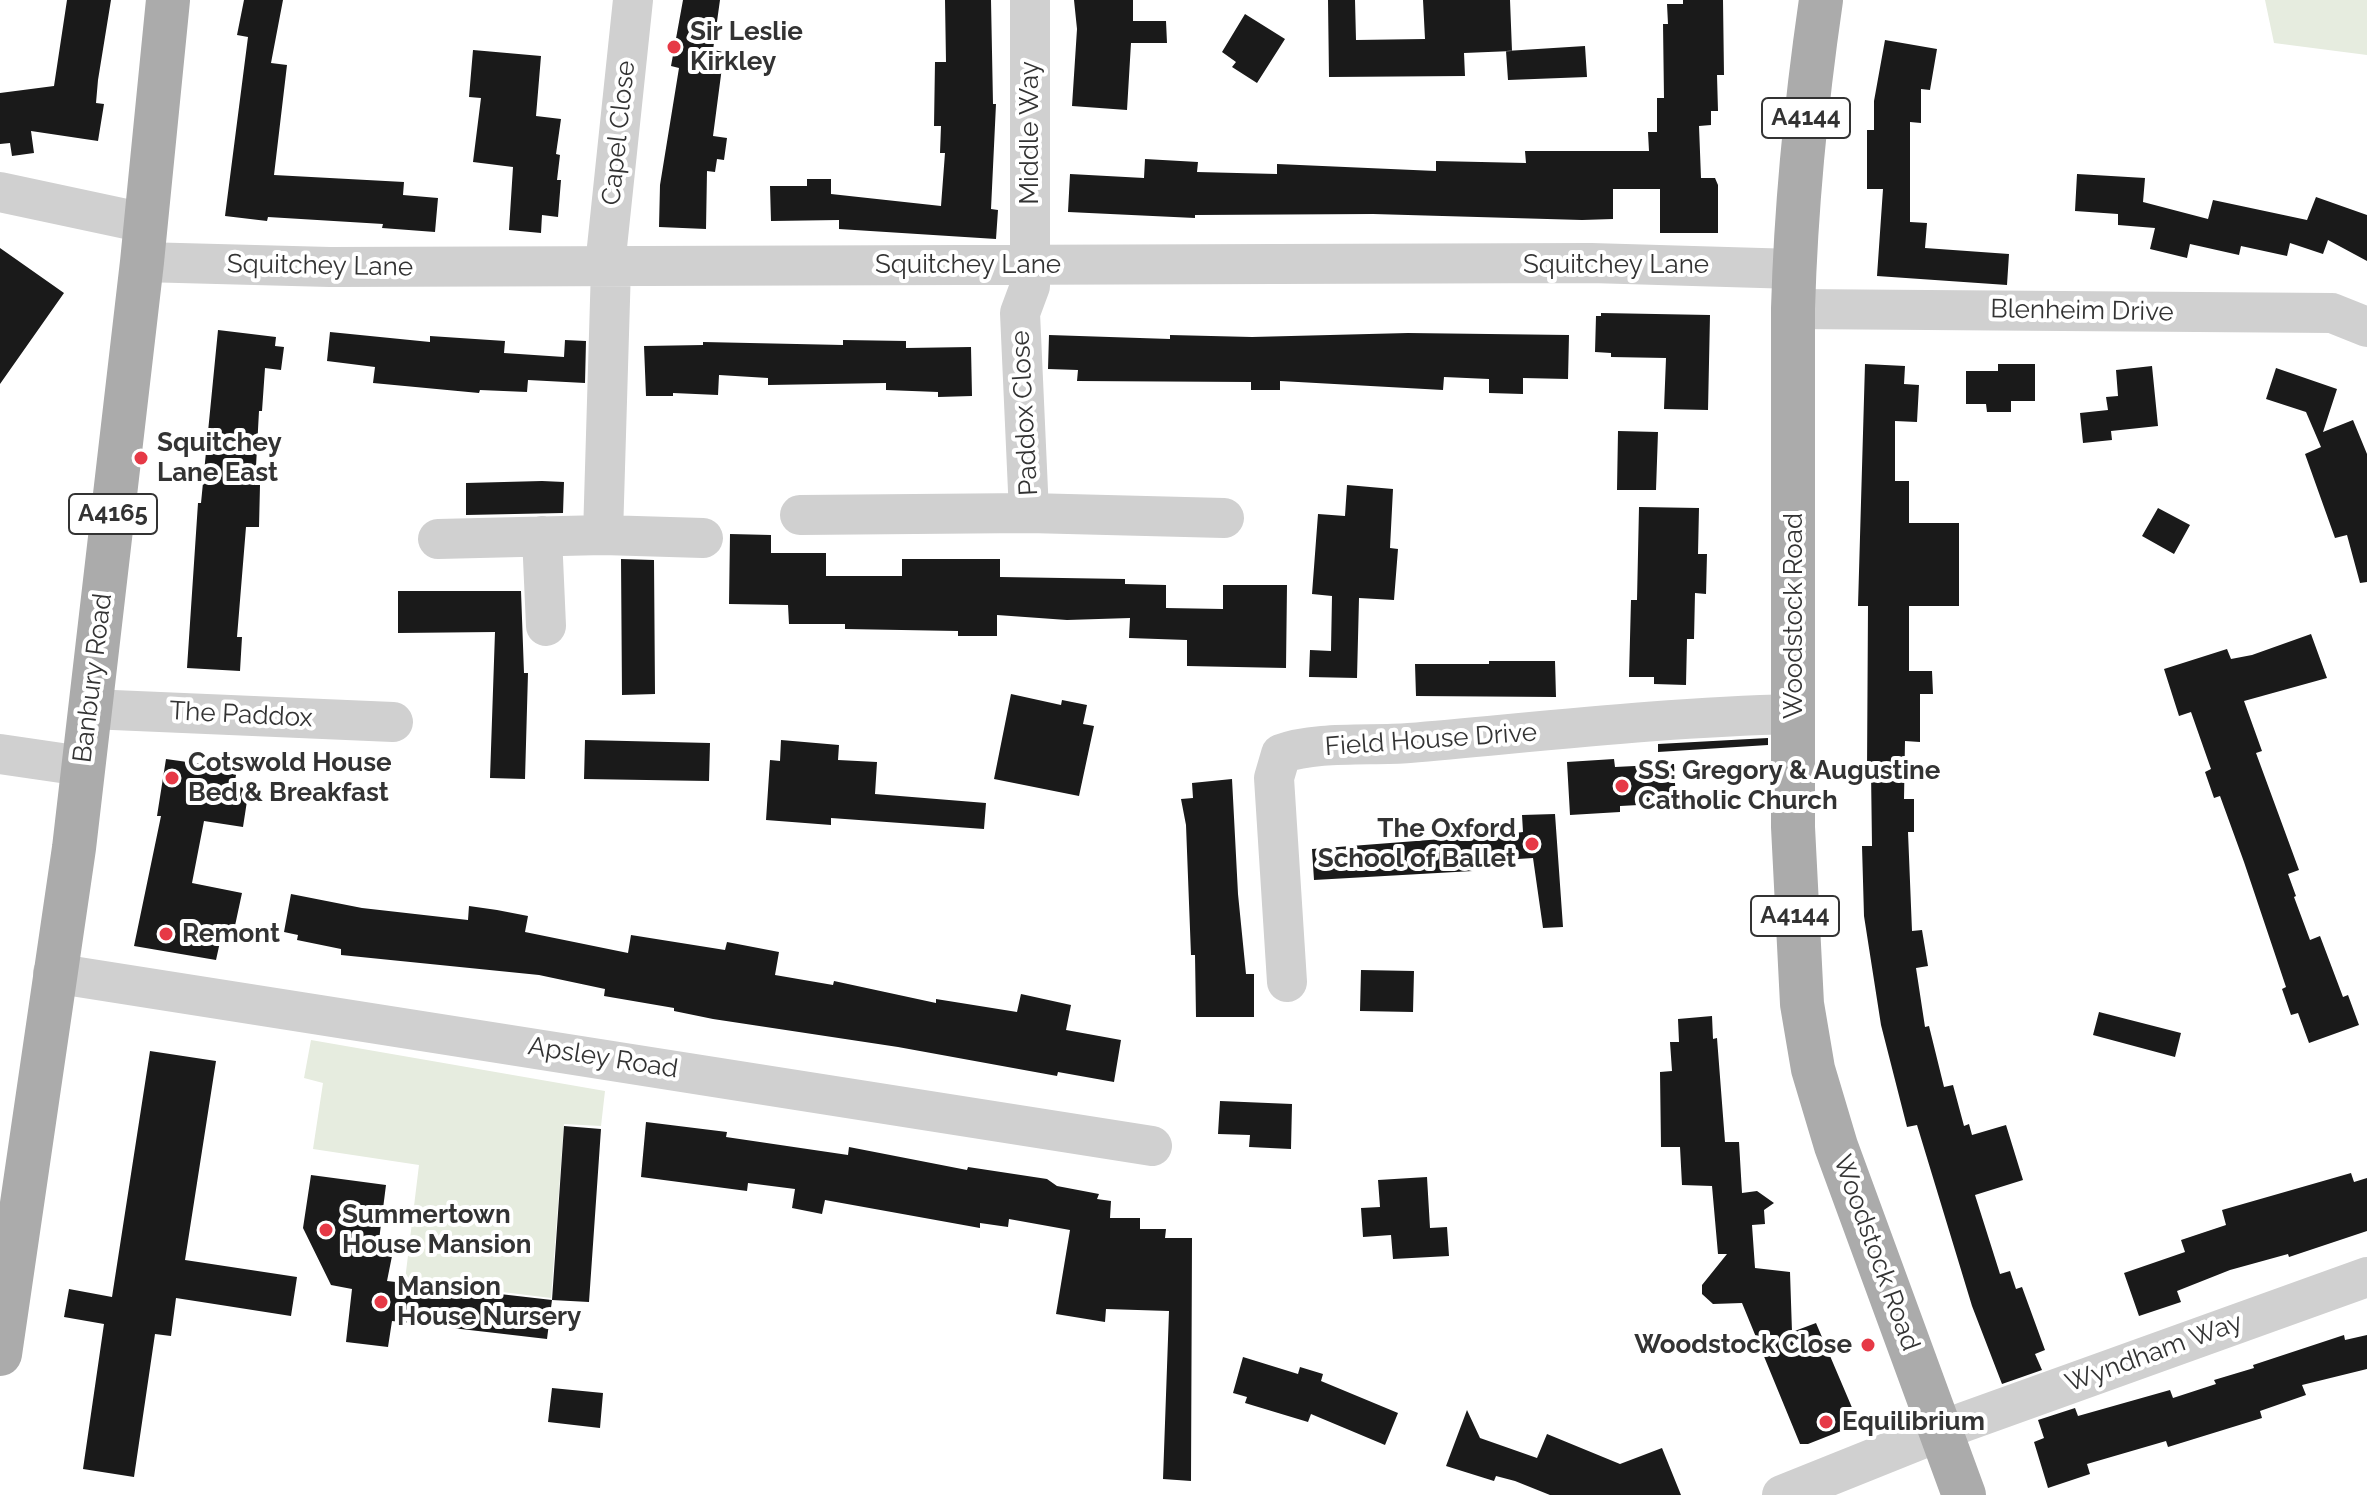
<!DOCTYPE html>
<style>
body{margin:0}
canvas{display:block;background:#fff}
</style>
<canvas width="2367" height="1495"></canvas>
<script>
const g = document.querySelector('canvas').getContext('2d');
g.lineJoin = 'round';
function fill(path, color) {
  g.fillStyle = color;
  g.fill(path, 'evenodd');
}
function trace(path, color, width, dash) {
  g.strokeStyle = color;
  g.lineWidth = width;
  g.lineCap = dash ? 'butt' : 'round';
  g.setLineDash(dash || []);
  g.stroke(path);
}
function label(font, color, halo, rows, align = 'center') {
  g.font = font + ' Raleway,sans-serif';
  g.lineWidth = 8;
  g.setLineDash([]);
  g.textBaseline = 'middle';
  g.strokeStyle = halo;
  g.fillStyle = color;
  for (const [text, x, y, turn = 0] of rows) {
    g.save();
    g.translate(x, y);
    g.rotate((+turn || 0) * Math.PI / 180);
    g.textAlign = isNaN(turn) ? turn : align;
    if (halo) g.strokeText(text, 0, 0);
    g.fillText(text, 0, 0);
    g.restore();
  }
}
const green = new Path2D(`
 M2265 0H2367V55L2274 43Z
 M311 1040 605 1091 601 1126 564 1124 551 1298 405 1280 419 1165 313 1149 323 1083 304 1078Z`);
const building = new Path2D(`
 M67 0H111L98 80 96 103 104 104 98 141 31 131 34 153 12 156 10 143 0 144V93L54 86Z
 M244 0H283L271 63 287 65 274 175 404 182 403 195 438 198 435 232 382 228 383 224 268 217 267 221 225 216 248 37 237 35Z
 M683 0H720L713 50 724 52 713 136 727 138 724 160 717 159 715 172 707 171 706 229 659 227 660 185 679 68 671 66Z
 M945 0H991L993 104H996L991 209 998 210 996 239 839 229V220L771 221 770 186H807V179H831V194L941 206 945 153H940L941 126H934L935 62H946Z
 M1074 0H1133V21H1166L1167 43H1131L1127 110 1072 106 1077 29Z
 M1328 0H1355L1356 40 1425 39 1423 0H1510L1512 51 1464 53 1465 76 1329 77Z
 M1683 0H1723L1724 75H1717L1718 111H1711V125L1699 126 1701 178H1715L1718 185V233H1660V189H1613V219L1582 220 1373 214 1195 215V218L1068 212 1070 174 1144 178 1145 159 1198 162 1197 172 1277 174V164L1436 171V161L1526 163 1525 151H1649L1648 132H1657V98H1664L1663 24H1668L1667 4H1683Z
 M1245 14 1285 39 1257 83 1232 67 1236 62 1222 52Z
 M1885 40 1937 49 1930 90 1921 89V123L1910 122V222L1927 223 1925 248 2009 254 2007 285 1877 276 1883 189H1867V130H1874V101Z
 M1585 46 1587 77 1508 80 1506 51Z
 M473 50 541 56 536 116 561 119 556 154 560 155 557 180H561L558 217 542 215 541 233 509 230 513 167 473 162 481 98 469 97Z
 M2077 174 2145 178 2143 202 2208 219 2213 200 2307 220 2316 197 2367 215V261L2328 240 2323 254 2290 243 2287 256 2241 246 2239 255 2190 244 2187 258 2150 249 2155 228 2118 225V214L2075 211Z
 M0 248 64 293 0 384Z
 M1601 313 1710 315 1708 410 1664 409 1666 358 1611 357V353L1595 352 1596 316H1601Z
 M218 330 276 337 275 346 284 347 281 370 265 368 262 411H259L255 485H260L259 527H246L237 637H242L240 671 187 668 198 503H201Z
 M330 332 430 342V336L505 341 504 353 564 357 565 340 586 341 585 383 528 380 527 392 480 390 479 393 373 383 375 367 327 361Z
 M1408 333 1569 335 1568 379 1523 378V394L1489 393V379L1444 377 1443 390 1280 381V390H1251V382L1077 381 1078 370 1048 369 1049 335 1170 339V335L1252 337Z
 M843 340 906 341V348L971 347 972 396 938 397V392L886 390V383L768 385V378L719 375 718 395 673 393V396H646L644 346 703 345V342L843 345Z
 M1865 364 1905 366 1904 384 1919 385 1917 422 1895 421V481H1909V523H1959V606H1909V671H1932L1933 694H1920V742L1905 741 1904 799H1914V832H1908L1912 931 1922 930 1928 966 1916 968 1925 1027 1929 1026 1944 1087 1953 1085 1964 1126 1969 1124 1972 1135 2006 1125 2023 1180 1975 1195 2000 1274 2010 1271 2016 1289 2022 1287 2045 1350 2035 1354 2042 1370 2002 1384 1972 1306 1917 1125 1907 1127 1881 1025 1864 916 1862 846H1872L1871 771H1867L1868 606H1858Z
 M1998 364H2035V401H2011V412H1987L1986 404H1966V371H1998Z
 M2152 366 2158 426 2111 431 2112 440 2083 443 2080 413 2108 410 2106 397 2118 396 2116 370Z
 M2276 368 2337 389 2323 432 2353 420 2367 454V582L2360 583 2347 535 2335 538 2305 454 2321 447 2306 412 2266 399Z
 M1618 431 1658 432 1656 490H1617Z
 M542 481 564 482 563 513 466 515V483Z
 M1347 485 1393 489 1390 548 1398 549 1394 600 1359 598 1357 678 1309 677 1310 650 1331 651 1332 596 1312 594 1318 514 1345 516Z
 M1639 507 1699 508 1698 554H1707L1706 594 1695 593 1694 639H1687L1686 685 1654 684V677H1629L1631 600H1637Z
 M2158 508 2190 525 2174 554 2142 536Z
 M730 534 771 535V553H826V576H902V559H1000V577L1125 579V584L1166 585V608L1223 609V585H1287L1286 668 1187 666V640L1129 638 1130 618 1067 620 997 615V636H958V631L845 629V624H789L788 605 729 604Z
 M621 559 654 560 655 694 622 695Z
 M398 591H521L524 673H528L525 779 490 778 495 632 398 633Z
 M2311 634 2327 678 2244 701 2262 751 2256 753 2299 870 2288 874 2296 896 2294 897 2310 940 2320 936 2343 997 2348 995 2359 1025 2309 1043 2298 1013 2291 1015 2282 989 2286 987 2244 862 2220 796 2214 798 2205 772 2211 769 2191 712 2179 716 2164 669 2227 649 2231 659 2252 655Z
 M1489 661H1555L1556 697 1416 696 1415 664H1489Z
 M1011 694 1061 705 1062 700 1087 705 1083 724 1094 726 1079 796 994 779Z
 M1768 738V745L1658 752V744Z
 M585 740 710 743 709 781 584 779Z
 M781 740 839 745 838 760 877 762 875 794 986 803 984 829 831 818V825L766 820 770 760 780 761Z
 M166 759 237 769 234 787 249 788 243 827 204 821 192 883 242 893 233 935 222 933 216 960 134 946 161 816H157Z
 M1614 759 1615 767 1674 764 1676 803 1620 806V812L1570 815 1567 762Z
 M1232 779 1238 894 1246 974H1254V1017H1196L1195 955H1191L1186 825 1181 799 1193 798 1192 783Z
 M1555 814 1563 927 1543 928 1533 858 1472 862 1473 871 1314 880 1312 849 1507 834 1523 832 1522 815Z
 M291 894 362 908 468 920 469 906 497 910 528 916 525 932 628 953 631 935 725 950 727 942 779 952 775 975 833 985 834 981 936 1003V999L1017 1012 1021 994 1071 1005 1066 1030 1121 1040 1114 1082 1058 1072 1057 1076 898 1047 713 1019 674 1011V1008L604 996 605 989 539 975 341 955V949L297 940 298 935 284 932Z
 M1361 970 1414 971 1413 1012 1360 1011Z
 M2099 1012 2181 1033 2175 1057 2093 1035Z
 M1712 1016 1713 1039 1717 1038 1725 1142H1739L1742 1193 1757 1191 1774 1203 1764 1210 1765 1224 1752 1225 1755 1268 1790 1272 1792 1332 1816 1323 1859 1424 1808 1444H1800L1742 1303 1713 1304 1702 1294V1285L1727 1254H1718L1712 1186 1682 1185 1680 1147H1661L1660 1072 1672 1071 1670 1042H1679L1678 1019Z
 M150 1051 216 1061 185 1260 297 1277 291 1316 176 1298 171 1336 155 1334 134 1477 83 1469 104 1324 64 1317 69 1289 112 1297Z
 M1220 1101 1292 1104 1291 1149 1249 1147 1250 1135 1218 1134Z
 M646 1122 727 1132 726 1137 848 1155 849 1147 967 1170 968 1167 1047 1179 1057 1186 1099 1194 1097 1199 1111 1201 1110 1218H1140V1229H1166L1165 1238H1192L1191 1481 1163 1479 1169 1311 1106 1309 1105 1322 1056 1314 1070 1230 1009 1219 1008 1227 980 1223V1228L825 1200 822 1214 792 1208 795 1189 748 1183 747 1191 641 1177Z
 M564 1126 601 1129 589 1302 552 1300Z
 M2351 1173 2354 1182 2367 1178V1231L2289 1257 2288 1254 2230 1270 2177 1291 2181 1302 2139 1316 2124 1273 2185 1252 2181 1240 2226 1225 2222 1210Z
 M311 1175 386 1185 378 1248 393 1251 387 1281 552 1300 547 1339 392 1321 388 1347 346 1342 352 1289 331 1285 303 1228Z
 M1427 1177 1430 1228 1447 1227 1449 1256 1393 1259 1391 1235 1363 1237 1361 1208 1380 1207 1378 1180Z
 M2344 1335 2345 1340 2367 1335V1369L2302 1385 2306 1395 2260 1411 2262 1418 2168 1447 2166 1441 2087 1464 2090 1474 2048 1488 2034 1442 2044 1438 2038 1420 2075 1408 2078 1416 2170 1390 2173 1398 2216 1384 2214 1380 2254 1368 2253 1365Z
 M1243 1357 1298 1374 1300 1367 1323 1374 1321 1381 1398 1413 1385 1445 1311 1414 1308 1422 1245 1403 1247 1397 1233 1393Z
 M552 1388 603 1393 600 1428 548 1422Z
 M1467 1410 1480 1438 1537 1458 1547 1434 1620 1464 1662 1448 1681 1495H1550L1515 1481 1496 1476 1494 1481 1446 1466Z`);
const minor = new Path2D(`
 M0 192 145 223
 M142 262 330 267 1591 263 1795 269
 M605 266 633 0
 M1793 309 2332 313 2367 327
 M1029 513 1020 313 1030 286V0
 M800 515 1029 513 1224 518
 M603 535 611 267
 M542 536 546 626
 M438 539 603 535 703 538
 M90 709 393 722
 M0 754 82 766
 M53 973 1152 1146
 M1287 982 1274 778 1281 754C1315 741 1371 746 1409 743 1537 732 1665 717 1794 714
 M1782 1495 1964 1422 2367 1277`);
const major = new Path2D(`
 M1821 0C1806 103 1796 205 1793 309V827L1802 1004 1813 1069 1836 1146 1964 1495
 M0 1354 74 848 142 262 168 0`);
const markers = [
 [674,47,8,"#e63946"],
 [141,458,8,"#e63946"],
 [172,778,8,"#e63946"],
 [1622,786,8,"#e63946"],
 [1532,844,8,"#e63946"],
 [166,934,8,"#e63946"],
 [326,1230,8,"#e63946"],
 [381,1302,8,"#e63946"],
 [1868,1345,8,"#e63946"],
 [1826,1422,8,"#e63946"]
];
const shields = [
 [1806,118,88],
 [113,514,88],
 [1795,916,88]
];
const shieldNames = [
 ["A4144",1806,118],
 ["A4165",113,514],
 ["A4144",1795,916]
];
const poiNames = [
 ["Sir Leslie",690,32],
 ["Kirkley",690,62],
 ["Squitchey",157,443],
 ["Lane East",157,473],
 ["Cotswold House",188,763],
 ["Bed & Breakfast",188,793],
 ["SS. Gregory & Augustine",1638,771],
 ["Catholic Church",1638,801],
 ["The Oxford",1516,829,"right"],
 ["School of Ballet",1516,859,"right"],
 ["Remont",182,934],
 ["Summertown",342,1215],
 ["House Mansion",342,1245],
 ["Mansion",397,1287],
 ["House Nursery",397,1317],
 ["Woodstock Close",1852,1345,"right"],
 ["Equilibrium",1842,1422]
];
const streetNames = [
 ["Capel Close",619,133,-84],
 ["Middle Way",1030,133,-90],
 ["Squitchey Lane",968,265],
 ["Squitchey Lane",1616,265],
 ["Squitchey Lane",320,266,1],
 ["Blenheim Drive",2082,311,1],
 ["Paddox Close",1025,413,-93],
 ["Woodstock Road",1794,616,-90],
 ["Banbury Road",93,678,-83],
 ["The Paddox",241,715,3],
 ["Field House Drive",1431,740,-4],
 ["Apsley Road",603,1058,9],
 ["Woodstock Road",1876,1253,70],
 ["Wyndham Way",2154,1353,-20]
];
fill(green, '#e6ecdf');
fill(building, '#1a1a1a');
trace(minor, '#d0d0d0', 40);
trace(major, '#ababab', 44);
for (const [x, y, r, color] of markers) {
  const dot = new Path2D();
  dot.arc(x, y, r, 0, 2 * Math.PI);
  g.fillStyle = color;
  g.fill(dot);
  trace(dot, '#fff', 3);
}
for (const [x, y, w] of shields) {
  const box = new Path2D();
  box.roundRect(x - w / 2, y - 20, w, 40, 6);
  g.fillStyle = '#fff';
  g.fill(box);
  trace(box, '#333', 2);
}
label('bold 24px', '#333', null, shieldNames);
label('bold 26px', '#333', '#fff', poiNames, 'left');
label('26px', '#333', '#fff', streetNames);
</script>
